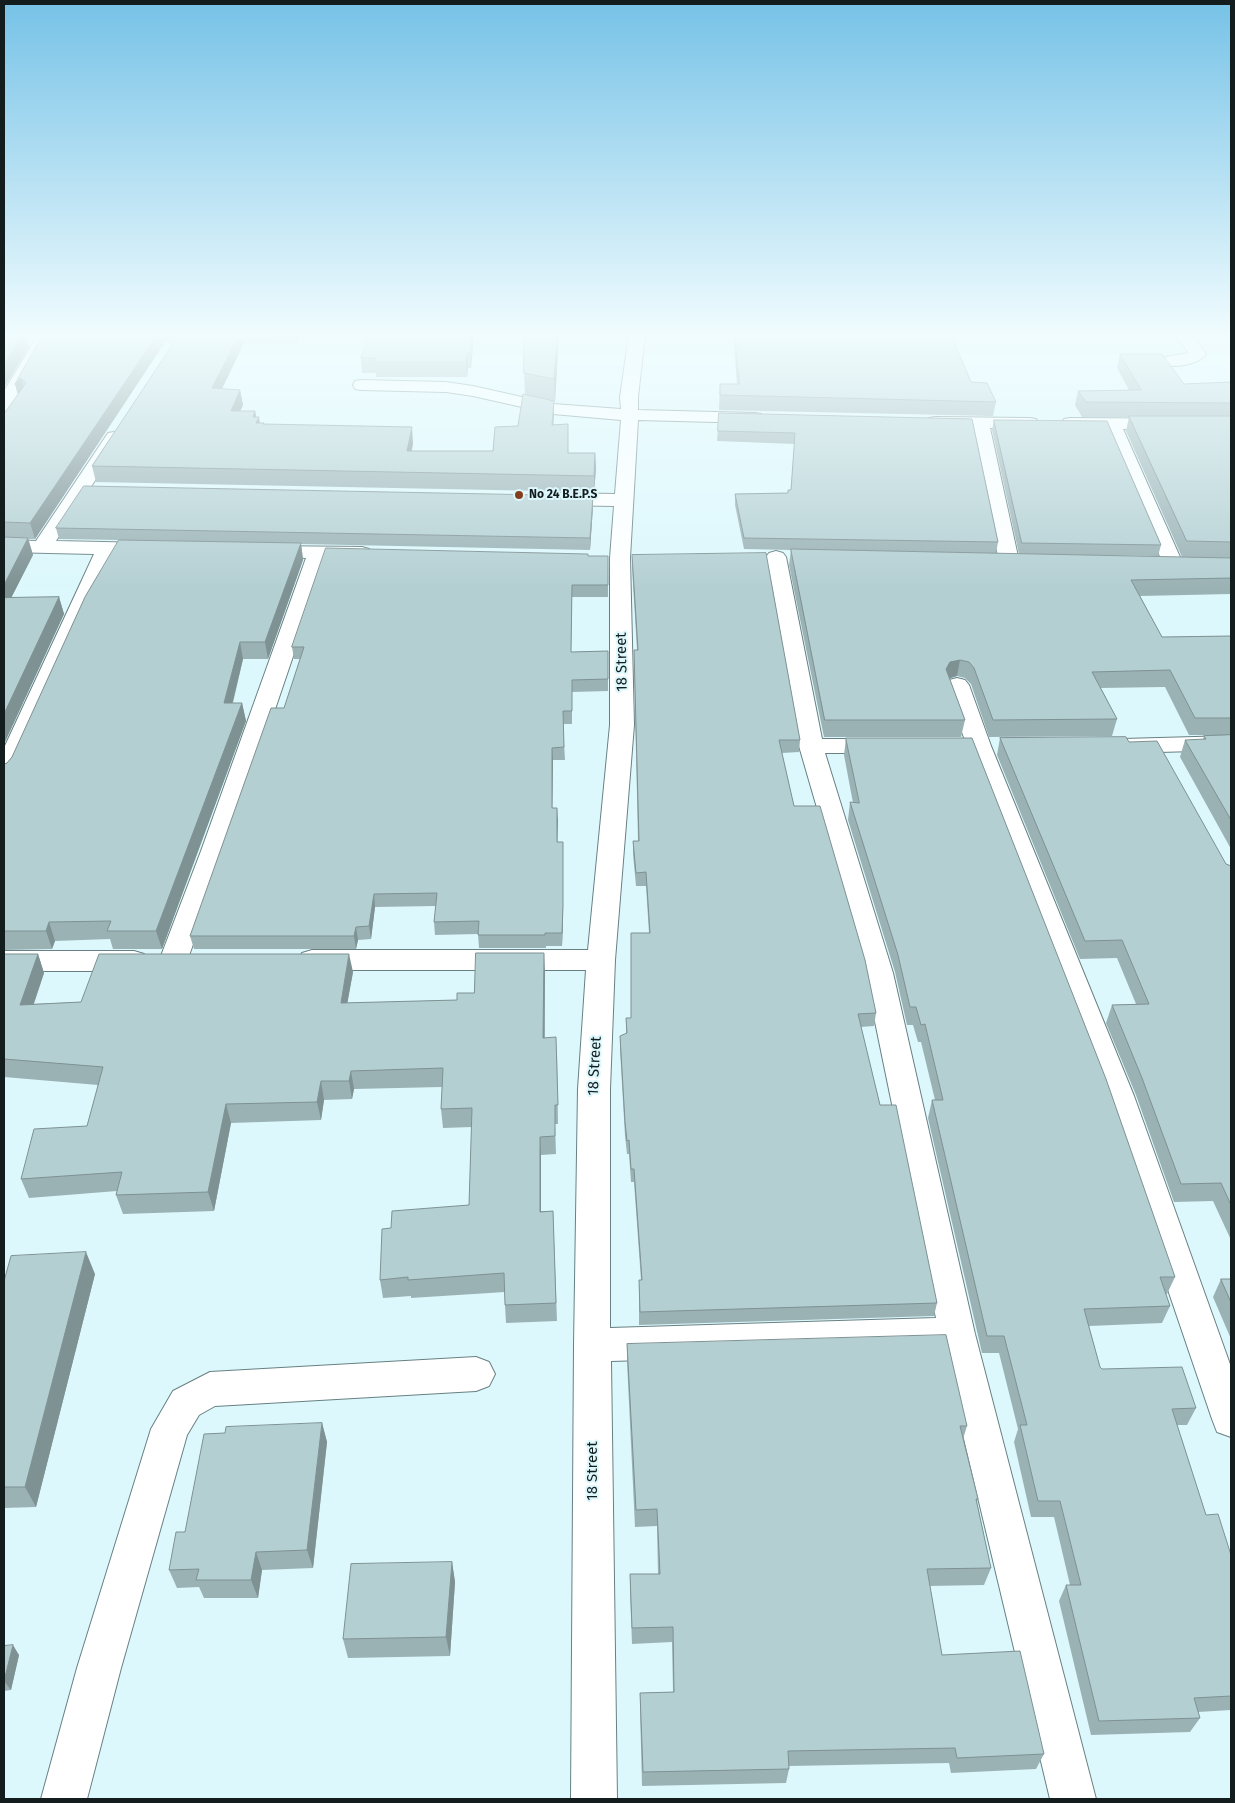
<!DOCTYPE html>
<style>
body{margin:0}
#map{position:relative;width:1235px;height:1803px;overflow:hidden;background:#ddf8fc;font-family:"Fira Sans",sans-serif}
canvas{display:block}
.frame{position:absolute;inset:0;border:5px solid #131d1e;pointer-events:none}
</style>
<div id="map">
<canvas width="1235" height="1803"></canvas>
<div class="frame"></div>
</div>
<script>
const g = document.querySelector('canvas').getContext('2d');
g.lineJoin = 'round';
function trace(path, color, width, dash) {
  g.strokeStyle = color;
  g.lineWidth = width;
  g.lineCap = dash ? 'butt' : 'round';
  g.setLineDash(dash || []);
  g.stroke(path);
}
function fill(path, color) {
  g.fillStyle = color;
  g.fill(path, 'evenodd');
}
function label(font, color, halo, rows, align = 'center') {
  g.font = font + ' "Fira Sans",sans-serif';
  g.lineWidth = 4;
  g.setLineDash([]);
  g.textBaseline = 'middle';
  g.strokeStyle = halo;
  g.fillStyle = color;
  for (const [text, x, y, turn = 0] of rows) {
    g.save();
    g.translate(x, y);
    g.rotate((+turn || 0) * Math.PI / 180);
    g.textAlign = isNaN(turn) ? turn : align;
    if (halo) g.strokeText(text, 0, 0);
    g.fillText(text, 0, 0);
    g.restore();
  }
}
const minor = new Path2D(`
 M38 335H54L35 364 13 406 10 410 4 411V391Z
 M629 335H645L638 397V410L755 413 761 414 764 418 761 422 755 423 638 420 630 558 634 725 615 960 610 1089V1328L936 1318 865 973 799 746 766 557 769 553 776 551 783 553 786 557 822 739H882L891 741 894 746 891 751 882 753H825L893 973 975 1334 1096 1799H1050L943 1351 611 1361 617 1799H571L574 1345 578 1089 586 970H312L302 967 298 960 302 953 312 950H588L610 725V558L614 506 555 505 548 503 545 499 548 495 555 493 615 494 621 420 553 414 473 396 446 392 361 390 355 389 353 385 355 381 361 380 446 382 473 386 553 404 621 409 620 397Z
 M1175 335H1192L1206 354C1198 366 1172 368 1159 364L1157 361 1159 358 1189 353Z
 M935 417 1030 418 1036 419 1039 423 1036 427 1030 428H990L1019 561 1016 565 1009 567 1002 565 999 561 972 428 929 426 926 422 929 418Z
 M1070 418 1231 419V429H1123L1184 566 1181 570 1174 572 1167 570 1164 566 1106 428 1064 427 1061 423 1064 419Z
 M114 432 120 433 123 437 56 541 150 543 157 545 160 549 157 553 150 555 114 554 16 774 13 779 4 781V748L94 554 4 552V540L36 541 108 433Z
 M265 546 362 547 369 549 372 553 369 557 362 559H326L227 851 187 961 183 968 173 971 163 968 159 961 201 851 306 558 258 556 255 552 258 548Z
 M957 678 965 680 969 685 991 746 1134 1096 1231 1367V1437L1217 1432 1212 1419 1102 1096 967 746 945 685 949 680Z
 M1231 736V750L1123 753 1114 751 1111 746 1114 741 1123 739Z
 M4 951H134L144 954 148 961 144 968 134 971H4Z
 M476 1357 489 1362 495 1374 489 1386 476 1391 215 1406 199 1415 187 1435 121 1668 87 1799H41L77 1668 151 1429 173 1391 210 1372Z`);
const wall = new Path2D(`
 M43 335H301L296 344 244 343 222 389 240 390 243 405 240 411H255L256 417 260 423H264V424L413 443 412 451H493L518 426 525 395 524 373 559 335 555 402H554L553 425 568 453H595L596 469 594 492 96 482 92 466 173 343 165 342 35 539H28L33 555 11 598 59 597 64 614 4 744V414L18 394 15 384Z
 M369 335H474L471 368H468L467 377H376V373H362L361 358Z
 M733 335H951L971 382 996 402 993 416 719 410 720 384H737Z
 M1120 354 1184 384 1231 382V594L1140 596 1162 637 1231 636V735H1189L1165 687 1101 688 1117 719 1112 736 989 737 971 684 965 678 957 676 949 678 965 720 961 737H824L789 565 791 550 744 549 735 505V494L788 493 791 490 795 444 717 441 719 413 972 419 998 542 996 553 1019 554 992 430 994 420 1161 545 1158 556 1087 555 1182 557 1126 431 1129 417H1082L1075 405 1078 391 1129 390 1117 368Z
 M593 507 590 550 301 544 303 560 268 659H243L233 703H242L246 721 162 949H113L110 939 55 941 52 949 4 950V764L7 763 12 757 119 540 59 539 56 528Z
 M632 555 800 740 799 752 782 753 794 806 876 1013 874 1026 861 1027 880 1105 937 1303 934 1316 639 1325V1280H641L634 1182H631L629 1154H627L625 1136 620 1049V1036L626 1034V1018H631L649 933 646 886H636L633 854V841H638L634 662V650H637L632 567Z
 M588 556H608V597H572L571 652 608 651V691L572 692V724H563L565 760H553L552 808H557V842H563V919L562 946H546V948H479L478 934 435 935 434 922 436 906 375 907 371 939 358 940 356 949H194L190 936 284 708 300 659H294L292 647Z
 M1231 735V849L1180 757 1185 740H1203L1204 736Z
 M846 738 1175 1277 1167 1294H1166L1170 1306 1162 1323 1089 1326 1100 1367 1102 1369 1196 1408 1187 1425H1177L1206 1515 1231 1555V1710L1198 1712 1200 1718 1190 1732 1091 1735 1059 1601 1066 1585H1070L1054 1517H1031L1014 1442 1018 1429 999 1353H982L928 1118 932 1100H935L921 1042H918L913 1025H907L895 972 848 820 850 802 853 803 844 755Z
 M1000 738 1129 742 1226 864 1231 866V1240L1213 1201 1174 1202 1136 1095 1106 1023 1112 1005 1136 1004 1117 958 1080 959 997 755Z
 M4 954H38L44 973 34 1004 81 1002 353 972 347 1003 457 1000 474 993 545 972V1038L557 1056 558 1124H555L556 1154 541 1155V1211H553L557 1321 506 1323 505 1305V1292L411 1298V1296L383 1298 380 1280 391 1228 469 1205 472 1127 443 1128 441 1109 442 1087 354 1089 352 1099 324 1100 321 1120 231 1123 214 1211 123 1214 116 1195 117 1191 29 1198 21 1179 87 1126 98 1085 4 1077Z
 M95 1274 36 1507 4 1508V1281Z
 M1221 1279H1231V1339L1213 1297Z
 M627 1344 967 1426 963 1439 978 1499 977 1502 991 1568 984 1585 930 1586 942 1655 1044 1754 1036 1769 951 1773 949 1763 789 1766V1769L786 1783 642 1786 640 1708V1693L673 1692 672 1642 632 1644 630 1591V1574H658L657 1526 635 1527 627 1362Z
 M322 1423 327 1442 313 1568 262 1570 258 1598H204L199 1587 177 1588 169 1570 225 1433Z
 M452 1562 455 1582 450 1656 348 1658 343 1639Z
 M4 1646 19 1655 11 1690 4 1691Z`);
const shadedWall = new Path2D(`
 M11 335H26L29 347 4 388V365Z
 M157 335H164L165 342 35 539 30 523Z
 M239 335H243L244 343 215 403 212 388Z
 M295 335H301L296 344Z
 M472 335H474L471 368 470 354Z
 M557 335H559L555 402 554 379Z
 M467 354 468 368 467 377 466 362Z
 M21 378 25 393 19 399 15 384Z
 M240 390 243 405 233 426 231 411Z
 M554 401V416L552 440V425Z
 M255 411 257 422 259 417 261 432 253 417Z
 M412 427 413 443 408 467 407 451Z
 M595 453 596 469 594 492V476Z
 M593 496V507L590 550V538Z
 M28 538 33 555 4 612V585Z
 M301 543 303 560 268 659 265 642Z
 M59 597 64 614 4 744V714Z
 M240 642 243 659 228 721 224 703Z
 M960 660 957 676 948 679 946 669 950 662Z
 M242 703 246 721 162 949 156 931Z
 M552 748 553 760 552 821Z
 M557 808 558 821 557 855Z
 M563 842V919L562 946V933Z
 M374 894 375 907 371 939 369 926Z
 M49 922 55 941 52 949 46 931Z
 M356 927 358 940 356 949 354 936Z
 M544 953 545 972 544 1056 543 1038Z
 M38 954 44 973 27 1023 20 1005Z
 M349 954 353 972 344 1022 341 1003Z
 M351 1071 354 1089 352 1099 349 1081Z
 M321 1081 324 1100 321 1120 317 1102Z
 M226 1104 231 1123 214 1211 208 1192Z
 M540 1137 541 1155V1230L540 1212Z
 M86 1252 95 1274 36 1507 25 1487Z
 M322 1423 327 1442 313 1568 307 1550Z
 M256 1552 262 1570 258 1598 251 1580Z
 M452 1562 455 1582 450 1656 446 1637Z
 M13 1645 19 1655 11 1690 4 1681Z`);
const building = new Path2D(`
 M4 335H22L4 365Z
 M43 335H157L30 523 4 522V414L26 383 21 378 15 384Z
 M177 335H239L212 388 240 390 231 411H255L253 417H259L256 423H264L263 424 412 427 407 451H493L495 427 518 426 523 394 554 401 552 425 568 424V453H595L594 476 92 466 177 338Z
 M369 335H472L470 354H467L466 362H374L376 358H361Z
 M524 335H557L554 379 524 373Z
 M735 335H951L971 382 987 383 996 402 720 395V384H739Z
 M1120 354H1162L1184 384 1231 382V403L1086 402 1078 391 1141 390Z
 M719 413 972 419 998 542 744 538 735 494 788 493V490H791L795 433 718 431Z
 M1129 416H1231V542L1187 541Z
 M994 420 1107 421 1161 545 1022 543Z
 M84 486 593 496 590 538 56 528Z
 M4 537 28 538 4 585Z
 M119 540 301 543 265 642H240L224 703H242L156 931H107L111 921 49 922 46 931H4V764L7 763 12 757 85 597Z
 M326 548 588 554V556H608V585H572L571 652 608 651V679L572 680V711H563L564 747 552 748V808H557V842H563V906L562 933H545V935H478L479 921 434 922 437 893 374 894 369 926 356 927 354 936H190L271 708H284L304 647H292Z
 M791 549 1231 558V578L1131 580 1162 637 1231 636V718H1195L1170 670 1092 672 1117 719 993 720 974 668 969 662 960 660 950 662 946 669 965 720H825Z
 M766 553 800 740H779L794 806H820L865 960 876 1013 858 1014 880 1105H896L937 1303 640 1312 639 1280H642L634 1169H631L629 1140 627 1141 625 1122 620 1036 627 1033 626 1018H631V933H650L646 872 636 873 633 841H639L634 650H638L632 555Z
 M59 597 4 714V598Z
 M1231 735V820L1185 740 1206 739 1204 736Z
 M1126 737 1129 742 1157 741 1226 864 1231 866V1205L1221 1183 1181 1184 1142 1078 1112 1005 1149 1004 1122 940 1085 941 1000 738Z
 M846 738H972L1106 1079 1175 1277H1160L1170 1306 1084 1309 1100 1367 1102 1369 1182 1367 1196 1408 1172 1409 1206 1515 1218 1514 1231 1555V1696L1194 1698 1200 1718 1099 1721 1066 1585H1081L1060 1501H1038L1020 1425H1027L1004 1336H987L932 1100H943L925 1024 921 1025 916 1007H910L898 955 850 802 859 803Z
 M476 953H544L543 1038 556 1037 558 1105H555V1136L540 1137V1212L553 1211 556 1303 505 1305 504 1273 408 1280V1277L380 1280 382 1229 391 1228 392 1211 469 1205 472 1108 441 1109 443 1068 351 1071 349 1081H321L317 1102 226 1104 208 1192 116 1195 122 1172 21 1179 34 1129 87 1126 103 1067 4 1059V954H38L20 1005 81 1002 99 954H349L341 1003 457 1000V993H474Z
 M86 1252 25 1487H4V1281L11 1256Z
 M1221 1279H1231V1302Z
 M946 1335 967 1426H960L978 1499H976L991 1568 927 1569 942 1655 1020 1651 1044 1754 957 1758 955 1748 788 1751 789 1769 643 1772 640 1693 674 1692 673 1627 632 1628 630 1574H660L657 1509 636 1510 627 1344Z
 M322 1423 307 1550 256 1552 251 1580H196L199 1569 169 1570 176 1532H185L204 1434 225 1433 226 1427Z
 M452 1562 446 1637 343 1639 351 1564Z
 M13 1645 4 1681V1646Z`);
const markers = [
 [519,495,5,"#853e1d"]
];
const farPoinames = [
 ["No 24 B.E.P.S",529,495]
];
const streetNames = [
 ["18 Street",622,662,-91],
 ["18 Street",595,1066,-87],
 ["18 Street",593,1471,-90]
];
trace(minor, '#678083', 2);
fill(minor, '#fff');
fill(wall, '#9bb2b5');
fill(shadedWall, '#7e9193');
fill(building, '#b4cfd2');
trace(building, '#7e9193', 1);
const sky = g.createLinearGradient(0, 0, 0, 588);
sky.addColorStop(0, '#76c2e7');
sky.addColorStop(0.57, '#f0fcfe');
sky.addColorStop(1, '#f0fcfe00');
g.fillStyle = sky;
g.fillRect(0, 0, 1235, 588);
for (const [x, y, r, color] of markers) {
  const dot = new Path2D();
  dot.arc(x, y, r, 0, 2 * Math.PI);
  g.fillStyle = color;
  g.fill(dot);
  trace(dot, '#ddf8fc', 2);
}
label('bold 12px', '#131d1e', '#ddf8fc', farPoinames, 'left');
label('15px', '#131d1e', '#ddf8fc', streetNames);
</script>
